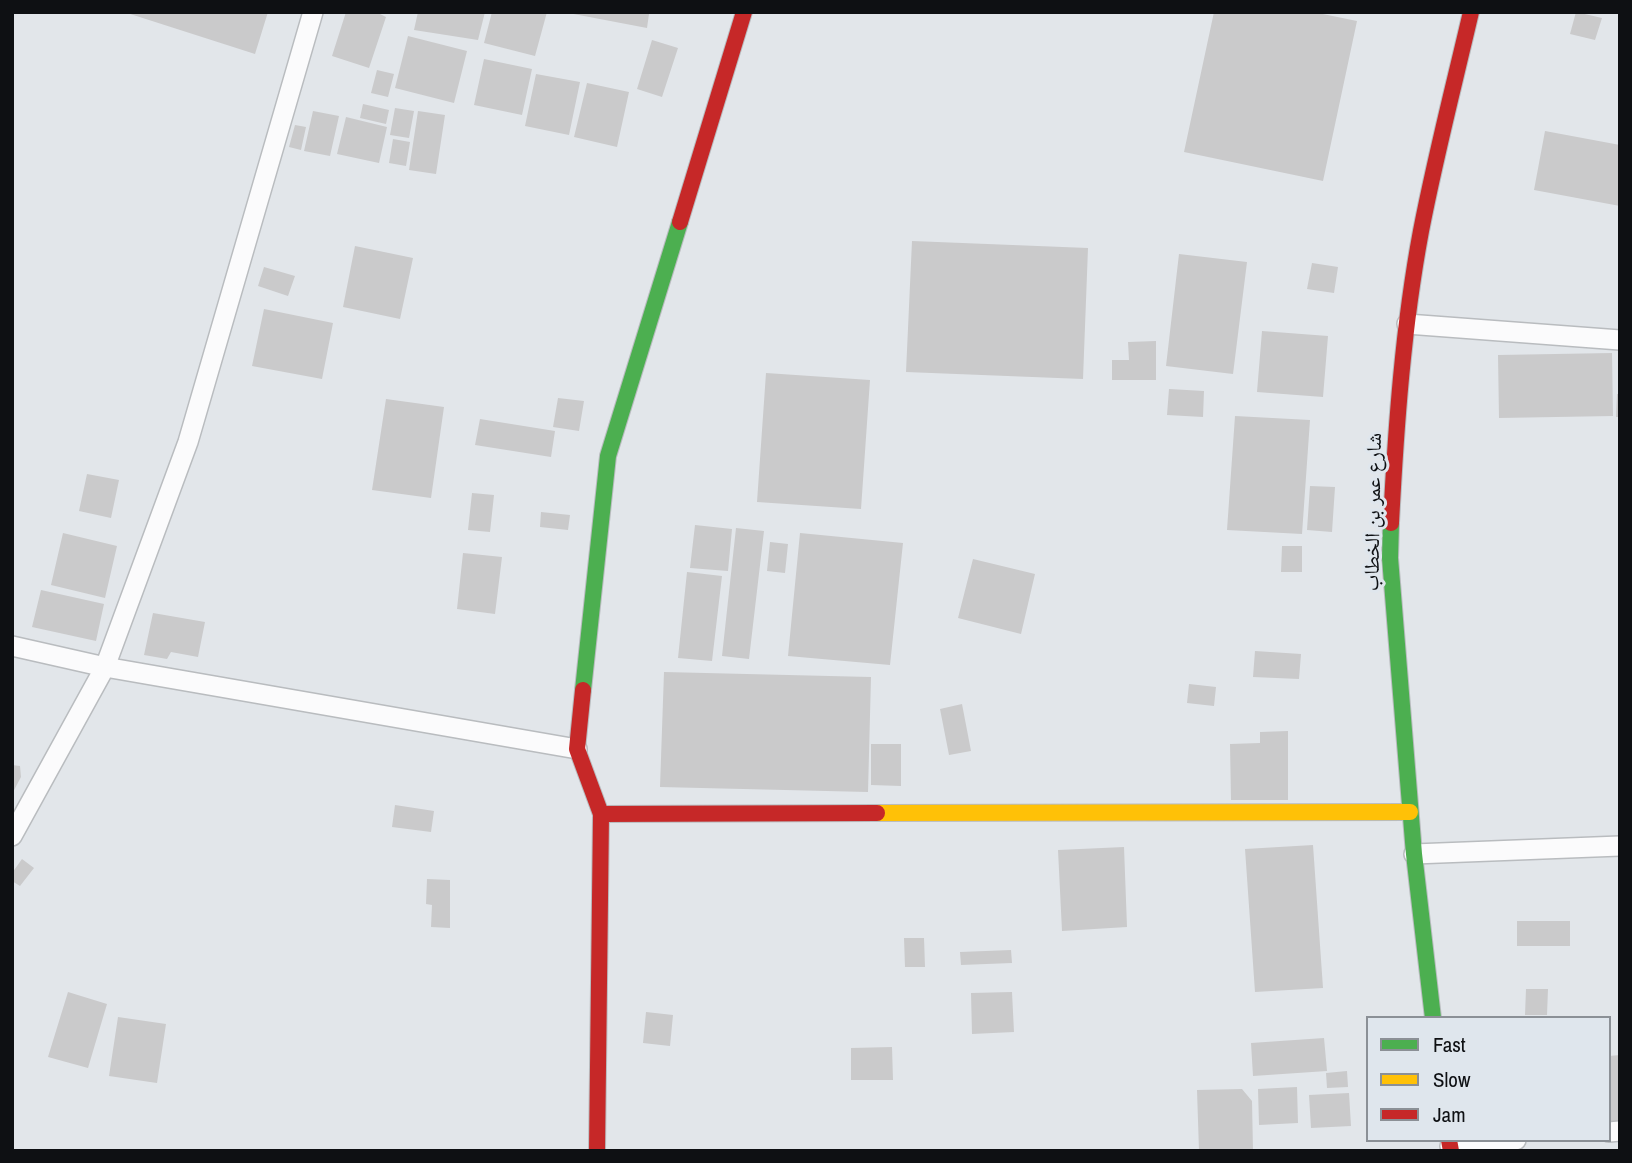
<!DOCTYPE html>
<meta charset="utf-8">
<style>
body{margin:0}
#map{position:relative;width:1632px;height:1163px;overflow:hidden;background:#e2e6ea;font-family:"Archivo Narrow",sans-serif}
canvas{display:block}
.frame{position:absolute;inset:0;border:14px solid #0e1013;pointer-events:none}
.legend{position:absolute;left:1366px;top:1016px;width:245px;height:126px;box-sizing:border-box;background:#dfe6ed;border:2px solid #8b9096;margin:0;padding:9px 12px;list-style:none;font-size:21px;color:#0e1013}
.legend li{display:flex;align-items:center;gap:14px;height:35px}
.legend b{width:35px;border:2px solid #8b9096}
</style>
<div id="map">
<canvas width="1632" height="1163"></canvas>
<div class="frame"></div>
<ul class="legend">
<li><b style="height:9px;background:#4caf50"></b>Fast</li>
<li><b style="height:9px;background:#ffc107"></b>Slow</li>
<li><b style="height:9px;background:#c62828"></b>Jam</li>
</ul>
</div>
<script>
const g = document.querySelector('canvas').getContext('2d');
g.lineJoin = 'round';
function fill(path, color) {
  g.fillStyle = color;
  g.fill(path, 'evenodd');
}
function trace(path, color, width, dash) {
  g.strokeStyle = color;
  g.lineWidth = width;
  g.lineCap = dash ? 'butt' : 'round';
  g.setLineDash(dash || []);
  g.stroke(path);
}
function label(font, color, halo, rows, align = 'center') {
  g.font = font + ' "Archivo Narrow","Noto Naskh Arabic",sans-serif';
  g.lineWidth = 6;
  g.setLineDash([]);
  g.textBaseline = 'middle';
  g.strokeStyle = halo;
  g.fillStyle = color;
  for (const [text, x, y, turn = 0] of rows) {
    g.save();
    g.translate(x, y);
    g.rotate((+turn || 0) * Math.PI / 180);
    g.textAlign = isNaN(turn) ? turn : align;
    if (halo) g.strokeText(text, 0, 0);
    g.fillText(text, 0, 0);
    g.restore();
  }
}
const building = new Path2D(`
 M124 12H268L255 54Z
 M346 12H376L386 17 369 68 332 56Z
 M418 12H485L478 40 414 30Z
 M492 12H547L535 56 484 43Z
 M563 12H637L649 14 647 28Z
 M1214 12H1313L1357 21 1323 181 1184 152Z
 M1576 12 1602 18 1595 40 1570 34Z
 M408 36 467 51 454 103 395 88Z
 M652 40 678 48 662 97 637 89Z
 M484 59 532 69 522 115 474 105Z
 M377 70 394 74 388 97 371 93Z
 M536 74 580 82 569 135 525 126Z
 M587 83 629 92 617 147 574 137Z
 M363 104 389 110 386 124 360 118Z
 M395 108 414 111 409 138 390 135Z
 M313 111 339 116 330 156 304 151Z
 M418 111 445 115 436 174 409 170Z
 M346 117 387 127 379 163 337 154Z
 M295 125 306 127 301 150 289 147Z
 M1545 131 1620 145V206L1534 190Z
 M393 139 410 142 406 166 389 163Z
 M912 241 1088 248 1083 379 906 372Z
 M355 246 413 258 400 319 343 307Z
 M1179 254 1247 262 1233 374 1166 366Z
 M1312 263 1338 267 1334 293 1307 289Z
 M264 267 295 276 288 296 258 286Z
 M264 309 333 323 322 379 252 366Z
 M1262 331 1328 336 1323 397 1257 392Z
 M1156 341V380H1112V360H1129L1128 342Z
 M1612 353 1613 416 1499 418 1498 355Z
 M766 373 870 380 861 509 757 502Z
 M1169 389 1204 391 1203 417 1167 415Z
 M1617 394H1620V417H1616Z
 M558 398 584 401 579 431 553 427Z
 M386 399 444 407 431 498 372 490Z
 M1235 416 1310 420 1302 534 1227 530Z
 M480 419 555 431 551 457 475 445Z
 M87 474 119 480 111 518 79 511Z
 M1310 486 1335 487 1332 532 1307 530Z
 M472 493 494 495 490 532 468 530Z
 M541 512 570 515 568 530 540 527Z
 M695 525 732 529 728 571 690 568Z
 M736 528 764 531 749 659 722 656Z
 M63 533 117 546 105 598 51 585Z
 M800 533 903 543 890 665 788 656Z
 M770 542 788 544 785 573 767 571Z
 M1282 546H1302V572H1281Z
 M463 553 502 557 495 614 457 609Z
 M973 559 1035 574 1021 634 958 618Z
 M687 572 722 576 712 661 678 658Z
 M41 590 104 604 96 641 32 627Z
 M153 613 205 622 198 657 171 652 167 659 144 655Z
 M1255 651 1301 654 1299 679 1253 677Z
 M664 672 871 677 868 792 660 787Z
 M1189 684 1216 687 1214 706 1187 703Z
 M962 704 971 751 949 755 940 709Z
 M1288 731V800H1231L1230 744 1260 743V732Z
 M871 744H901V786L871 785Z
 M12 765 20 766 21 777 12 794Z
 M395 805 434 811 431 832 392 827Z
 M1313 845 1323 988 1255 992 1245 849Z
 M1124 847 1127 927 1062 931 1058 850Z
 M22 859 34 868 20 886 12 881V873Z
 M427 879 450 880V928L431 927 432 905 426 904Z
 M1517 921H1570V946H1517Z
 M904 938H924L925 967H905Z
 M1011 950 1012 963 961 965 960 952Z
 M1526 989H1548L1547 1015H1525Z
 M68 992 107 1004 88 1068 48 1057Z
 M1012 992 1014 1032 972 1034 971 993Z
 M646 1012 673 1015 670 1046 643 1043Z
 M118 1017 166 1024 157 1083 109 1076Z
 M1324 1038 1327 1071 1253 1076 1251 1043Z
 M892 1047 893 1080H851V1048Z
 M1620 1055V1121L1609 1122V1056Z
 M1347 1071 1348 1087 1327 1088 1326 1073Z
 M1297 1087 1298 1123 1259 1125 1258 1089Z
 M1242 1089 1252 1101 1253 1151H1199L1197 1090Z
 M1349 1093 1351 1126 1311 1128 1309 1095Z`);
const lane = new Path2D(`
 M1407 324 1620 340
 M12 646 105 667 577 749
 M12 836 105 667 188 442 313 12
 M1414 854 1620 846
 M1609 1132 1620 1131
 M1450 1146 1516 1140`);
const fast = new Path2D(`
 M1391 523 1390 558 1414 854 1433 1018
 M583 690 608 456 680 222`);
const slow = new Path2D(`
 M877 813 1410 812`);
const jam = new Path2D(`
 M680 222 744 12
 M1391 523C1396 426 1403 327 1421 231 1435 158 1454 85 1471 12
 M583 690 577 749 601 814 597 1151
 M601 814 877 813
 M1449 1140 1451 1151`);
const streetNames = [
 ["شارع عمر بن الخطاب",1374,512,-89]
];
fill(building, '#cacacb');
trace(lane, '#b9bcbf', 22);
trace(fast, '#b9bcbf', 18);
trace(slow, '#b9bcbf', 18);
trace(jam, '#b9bcbf', 18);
trace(lane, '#fbfbfc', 19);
trace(fast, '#4caf50', 16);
trace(slow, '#ffc107', 16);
trace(jam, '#c62828', 16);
label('21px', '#0e1013', '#dfe6ed', streetNames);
</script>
